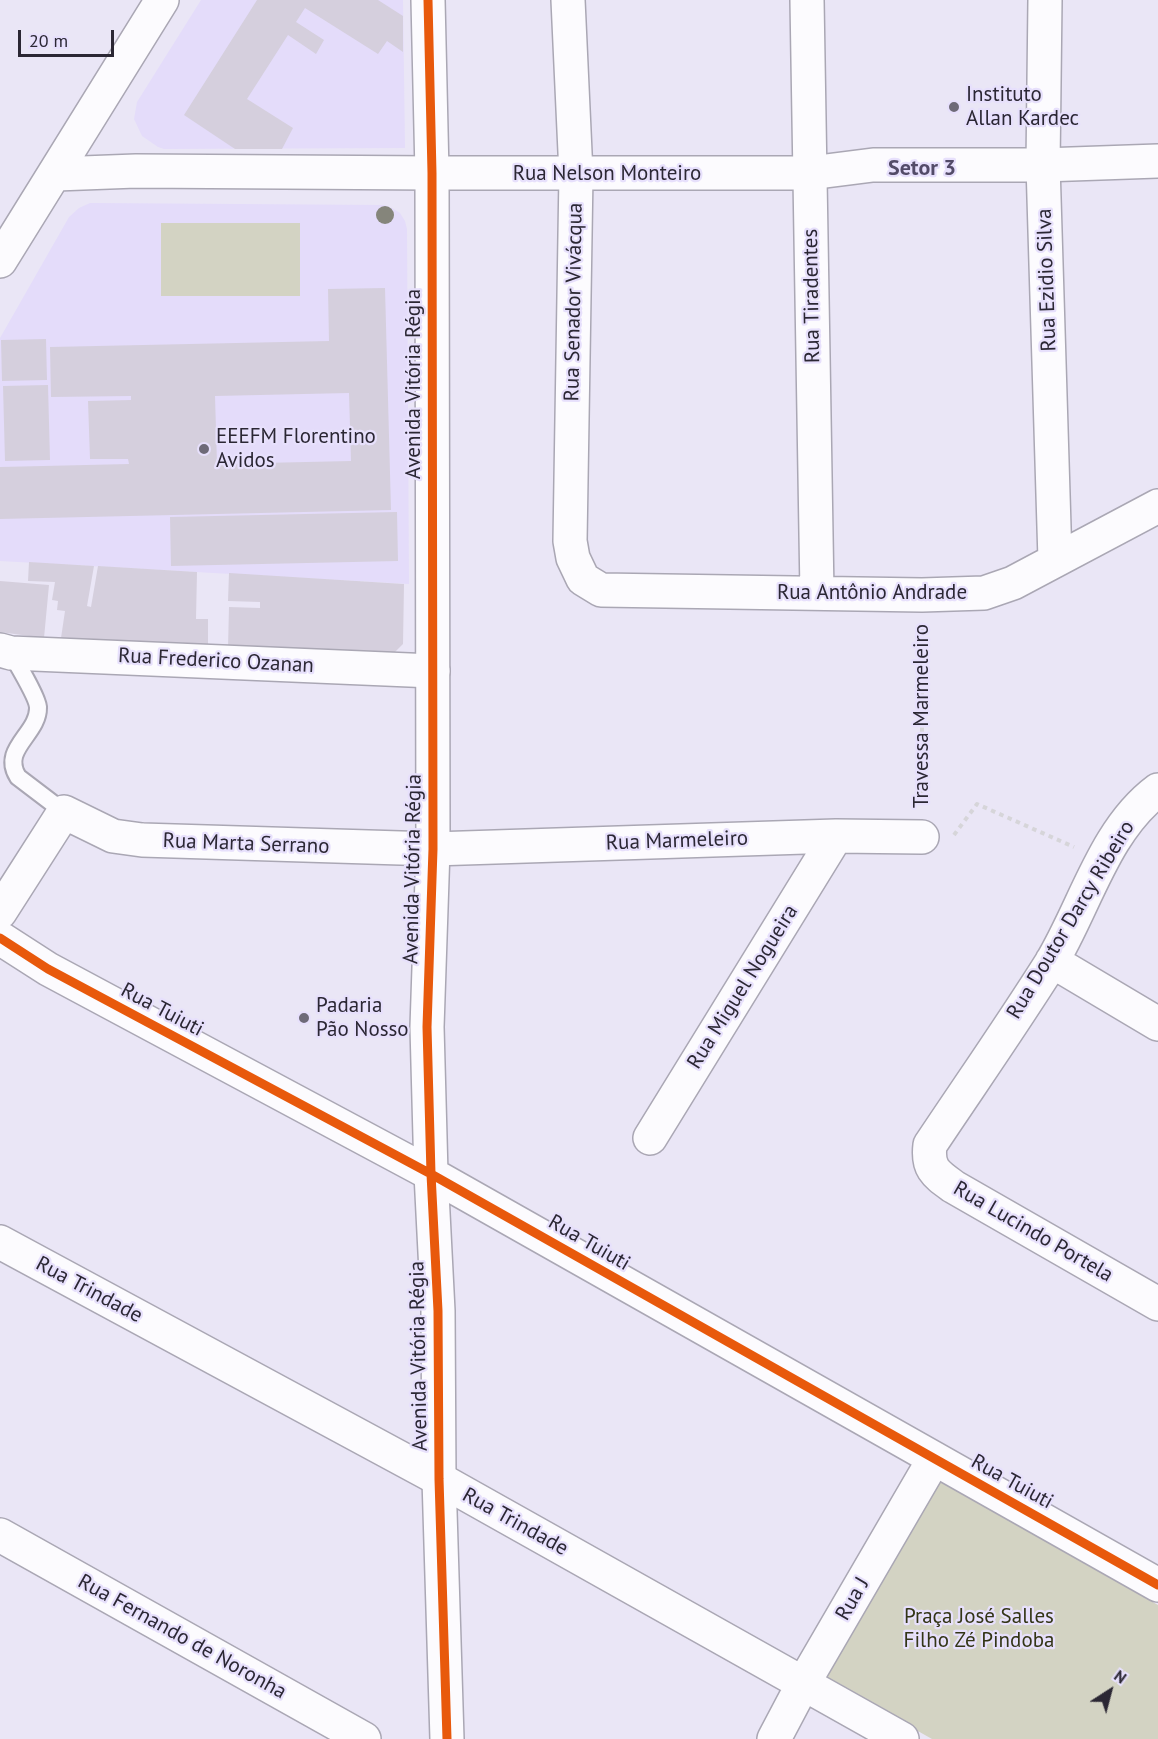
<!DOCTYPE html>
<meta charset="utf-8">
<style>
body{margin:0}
#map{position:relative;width:1158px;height:1739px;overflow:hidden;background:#eae6f6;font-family:"PT Sans",sans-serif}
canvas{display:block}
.north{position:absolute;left:1080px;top:1661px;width:60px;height:60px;-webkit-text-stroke:4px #e7e0fc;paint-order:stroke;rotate:36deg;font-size:16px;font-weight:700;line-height:24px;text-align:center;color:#2b2734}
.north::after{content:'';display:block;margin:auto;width:21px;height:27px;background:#2b2734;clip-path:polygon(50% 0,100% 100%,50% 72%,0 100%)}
.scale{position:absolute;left:18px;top:30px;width:96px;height:27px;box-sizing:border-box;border:3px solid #2b2734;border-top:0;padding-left:8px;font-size:18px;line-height:21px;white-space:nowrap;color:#2b2734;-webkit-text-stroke:4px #e7e0fc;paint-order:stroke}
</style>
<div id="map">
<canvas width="1158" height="1739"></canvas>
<div class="north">N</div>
<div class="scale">20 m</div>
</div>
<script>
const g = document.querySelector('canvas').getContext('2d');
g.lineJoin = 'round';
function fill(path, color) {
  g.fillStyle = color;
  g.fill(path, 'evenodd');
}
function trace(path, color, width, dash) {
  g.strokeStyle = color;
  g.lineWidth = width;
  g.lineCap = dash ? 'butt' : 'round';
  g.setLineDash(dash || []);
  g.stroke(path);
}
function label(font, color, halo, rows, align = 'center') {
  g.font = font + ' "PT Sans",sans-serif';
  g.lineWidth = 4.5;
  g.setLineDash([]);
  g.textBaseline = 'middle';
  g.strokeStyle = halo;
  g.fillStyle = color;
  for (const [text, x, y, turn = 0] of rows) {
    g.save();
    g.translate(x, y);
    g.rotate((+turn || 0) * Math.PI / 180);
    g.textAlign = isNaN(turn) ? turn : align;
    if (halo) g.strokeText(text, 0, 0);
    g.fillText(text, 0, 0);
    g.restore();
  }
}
const built = new Path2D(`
 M201 0H403L405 148 164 149 158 147 142 136 134 119 137 102Z
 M90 203 384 205 392 208 400 213 405 221 407 229 409 584 0 561V338L69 217 79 208Z`);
const green = new Path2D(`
 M161 223H300V296H161Z
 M937 1480 1158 1605V1739H932L824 1678Z`);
const building = new Path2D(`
 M257 0H378L403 16V52L387 41 378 54 305 8 296 22 324 40 316 54 288 35 247 99 293 128 282 149H235L184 115Z
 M385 288 391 510 0 519V467L129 464 128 459H90L88 401 131 400V396L51 397 50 347 329 341 328 289ZM349 393 351 461 217 464 215 396Z
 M46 339 47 380 2 381 1 340Z
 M48 385 50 460 5 461 3 386Z
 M397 512 398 561 171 566 170 517Z
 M29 562 94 566 87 606 91 607 98 566 197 572 196 619H208V646L85 643 61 638 65 611 57 610 58 601 52 600 55 582 28 581Z
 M229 573 404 584 403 644 395 652 228 648 229 607 260 608V602L228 601Z
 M0 581 49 585 44 638 0 632Z`);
const path = new Path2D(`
 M922 804V626
 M954 835 977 804 1074 847`);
const service = new Path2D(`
 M11 653C17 664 37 696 38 707 39 734 0 749 18 777L64 812`);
const minor = new Path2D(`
 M568 0 576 174 570 541 573 558 583 579 601 590 922 595 984 593 1013 583 1158 506
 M807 0 817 593
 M1045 0 1043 165 1055 560
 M56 174 136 171 432 173
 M0 261 162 0
 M0 650 11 653 433 671
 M1158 790C1104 830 1085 907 1051 963 1012 1025 970 1085 930 1145 927 1169 936 1174 954 1187L1158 1304
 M0 912 64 812 113 836 142 840 433 849 836 836 922 837
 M0 938 48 969 431 1174
 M1052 961 1158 1024
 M650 1138 836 836
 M0 1242 439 1479 902 1739
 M0 1535 364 1739
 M774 1739 803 1684 934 1459`);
const tertiary = new Path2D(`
 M428 0 432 173 433 849 427 1027 431 1174 438 1311 439 1479 447 1739
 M432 173H810L873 165H1043L1158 161
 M431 1174 1158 1585`);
const cycleway = new Path2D(`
 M428 0 432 173 433 849 427 1027 431 1174 438 1311 439 1479 447 1739
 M0 938 48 969 431 1174 1158 1585`);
const trees = [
 [385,215]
];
const markers = [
 [954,107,6,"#6e6a78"],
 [204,449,6,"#6e6a78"],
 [304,1018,6,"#6e6a78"]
];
const poiNames = [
 ["Instituto",966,95],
 ["Allan Kardec",966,119],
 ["EEEFM Florentino",216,437],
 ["Avidos",216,461],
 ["Padaria",316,1006],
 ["Pão Nosso",316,1030]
];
const streetNames = [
 ["Rua Nelson Monteiro",607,174],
 ["Rua Ezidio Silva",1047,280,-92],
 ["Rua Tiradentes",812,296,-91],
 ["Rua Senador Vivácqua",574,302,-89],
 ["Avenida Vitória Régia",414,384,-90],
 ["Rua Antônio Andrade",872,593],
 ["Rua Frederico Ozanan",216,661,3],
 ["Travessa Marmeleiro",922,716,-90],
 ["Rua Marmeleiro",677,841,-2],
 ["Rua Marta Serrano",246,844,2],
 ["Avenida Vitória Régia",413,869,-89],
 ["Rua Doutor Darcy Ribeiro",1071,920,-59],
 ["Rua Miguel Nogueira",743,987,-58],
 ["Rua Tuiuti",162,1010,28],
 ["Rua Lucindo Portela",1033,1232,30],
 ["Rua Tuiuti",589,1243,30],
 ["Rua Trindade",89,1290,28],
 ["Avenida Vitória Régia",419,1356,-91],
 ["Rua Tuiuti",1012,1482,29],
 ["Rua Trindade",515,1522,29],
 ["Rua J",853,1599,-60],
 ["Rua Fernando de Noronha",182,1637,29]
];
const parkNames = [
 ["Praça José Salles",979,1617],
 ["Filho Zé Pindoba",979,1641]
];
const neighbourhoodNames = [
 ["Setor 3",922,169]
];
fill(built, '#e4dcfa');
fill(green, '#d3d3c3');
fill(building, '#d5cfdd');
trace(service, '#aaa7b4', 20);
trace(minor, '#aaa7b4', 36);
trace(tertiary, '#aaa7b4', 36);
trace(path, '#d6d5d9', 4, [4.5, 4.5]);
trace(service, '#fcfbfe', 16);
trace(minor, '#fcfbfe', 33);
trace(tertiary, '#fcfbfe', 33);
trace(cycleway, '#e8590c', 9);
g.fillStyle = '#85857b';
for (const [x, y] of trees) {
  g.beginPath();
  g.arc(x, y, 9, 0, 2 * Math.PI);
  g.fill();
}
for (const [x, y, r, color] of markers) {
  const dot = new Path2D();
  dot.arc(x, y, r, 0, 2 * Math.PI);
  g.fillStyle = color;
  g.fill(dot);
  trace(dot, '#e7e0fc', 2);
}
label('21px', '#2b2734', '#e7e0fc', poiNames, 'left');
label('21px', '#2b2734', '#e7e0fc', streetNames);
label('21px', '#333516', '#e7e0fc', parkNames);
label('bold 22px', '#534b68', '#e7e0fc', neighbourhoodNames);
</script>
